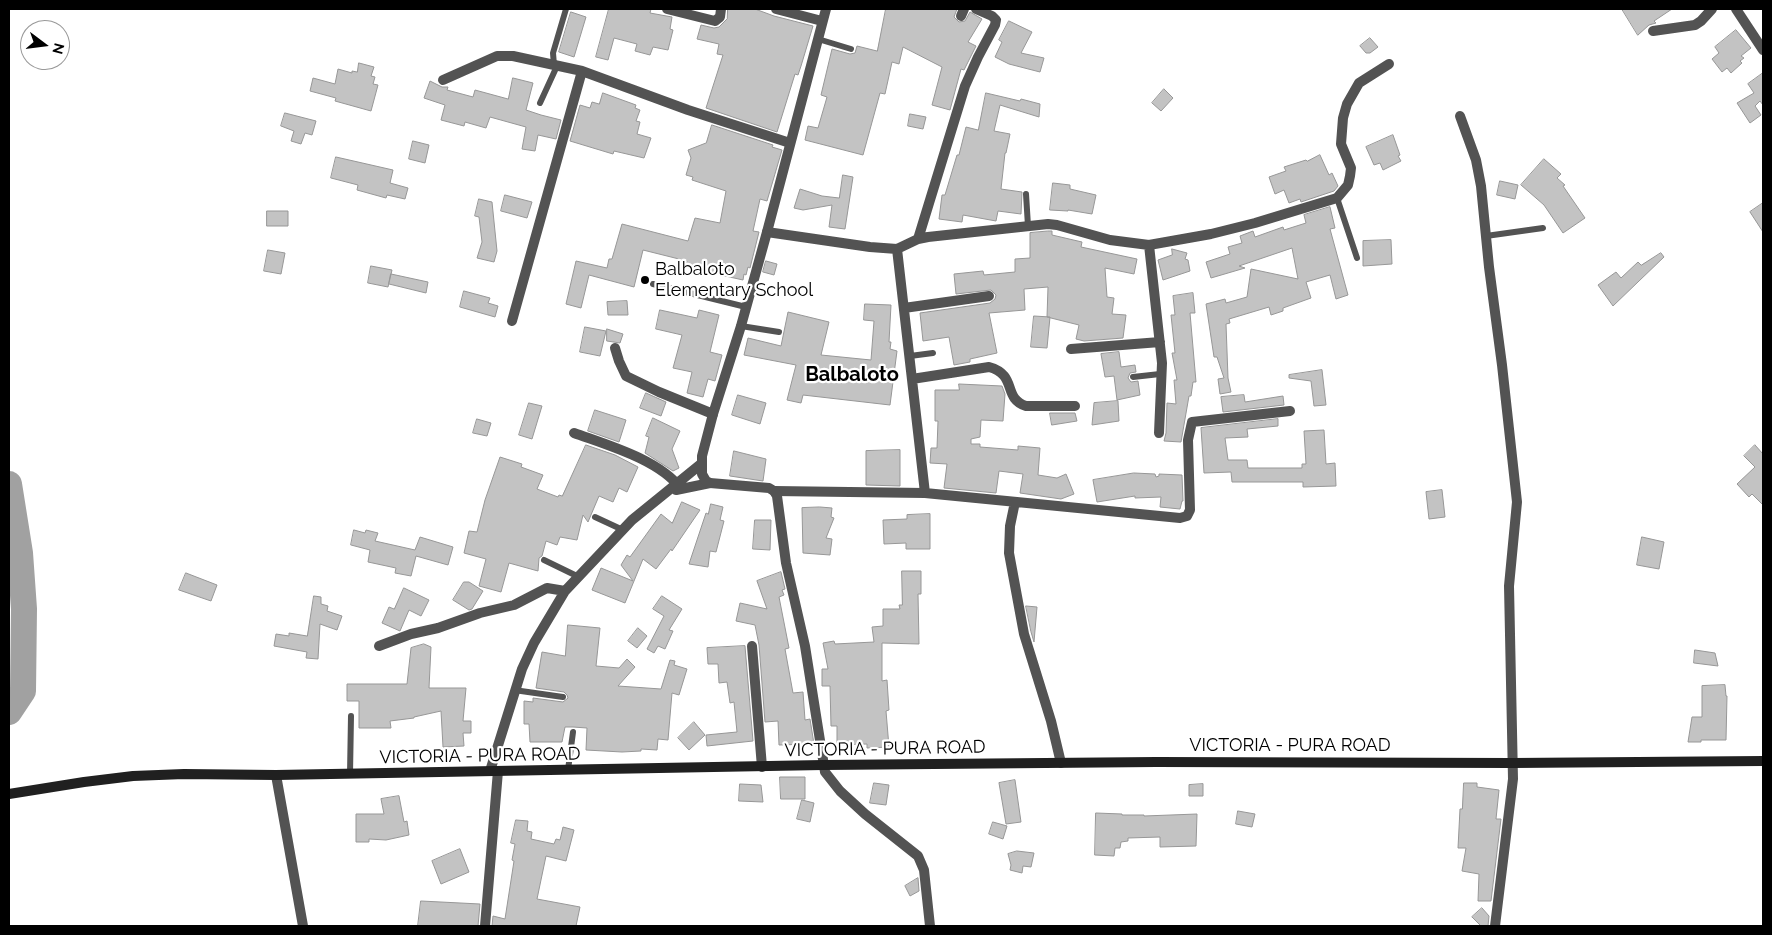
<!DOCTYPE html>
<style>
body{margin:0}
#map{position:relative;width:1772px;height:935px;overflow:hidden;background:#fff;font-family:Raleway,sans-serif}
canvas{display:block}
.frame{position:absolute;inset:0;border:10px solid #000;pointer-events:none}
.north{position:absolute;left:20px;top:20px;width:50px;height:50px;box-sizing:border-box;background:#fff;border:1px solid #999;border-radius:50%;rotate:105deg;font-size:14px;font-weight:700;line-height:20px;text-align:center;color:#000}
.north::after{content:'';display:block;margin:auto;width:18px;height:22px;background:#000;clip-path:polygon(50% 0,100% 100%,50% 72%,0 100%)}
</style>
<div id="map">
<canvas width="1772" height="935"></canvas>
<div class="frame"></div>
<div class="north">N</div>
</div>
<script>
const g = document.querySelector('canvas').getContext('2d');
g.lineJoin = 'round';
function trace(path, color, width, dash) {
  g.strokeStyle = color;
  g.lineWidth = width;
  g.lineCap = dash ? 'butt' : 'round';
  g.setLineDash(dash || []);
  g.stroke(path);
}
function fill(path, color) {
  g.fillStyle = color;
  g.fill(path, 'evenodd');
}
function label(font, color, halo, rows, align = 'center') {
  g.font = font + ' Raleway,sans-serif';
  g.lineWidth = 4.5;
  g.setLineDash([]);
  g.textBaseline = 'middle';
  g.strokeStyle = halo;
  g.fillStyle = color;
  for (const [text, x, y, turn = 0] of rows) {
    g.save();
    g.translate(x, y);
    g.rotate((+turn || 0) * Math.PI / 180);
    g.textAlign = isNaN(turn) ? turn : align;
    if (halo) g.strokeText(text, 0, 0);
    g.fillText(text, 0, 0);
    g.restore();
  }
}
const river = new Path2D(`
 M9 484 20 553 24 609 23 691 9 712`);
const building = new Path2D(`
 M609 9H651L650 13 672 17 670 29 673 30 668 50 653 47 650 55 635 51 637 44 614 38 608 60 596 57Z
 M728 9H755L774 16 813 26 801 66 798 75 795 74 777 132 706 108 723 55 717 54 719 44 697 39 701 25 714 28 719 27 727 19Z
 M886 9H957L954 17 959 22 965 21 970 12 982 19 968 42 976 46 964 70 961 69 950 110 932 105 942 67 903 47 899 64 892 62 885 94 880 93 863 155 805 140 808 126 818 128 827 97 821 95 832 49 850 54 855 53 857 46 877 51Z
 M1622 9H1672L1654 21 1656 23 1649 25 1638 35Z
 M571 12 586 17 574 57 559 52Z
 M1009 21 1032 32 1021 53 1044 58 1040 72 1009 64 995 57 1002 42 999 40Z
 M1736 30 1751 48 1741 56 1744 58 1740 61 1742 63 1731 73 1727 68 1722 72 1712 59 1719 53 1715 47Z
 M1370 38 1378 47 1370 53H1366L1360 46Z
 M359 63 374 67 371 76 375 77 373 84 378 85 371 111 335 101 336 98 310 91 313 78 335 84 338 69 352 73V71L357 72Z
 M1763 73V105L1760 101 1755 106 1761 115 1750 123 1737 103 1754 93 1748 84Z
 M513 78 533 83 526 110 541 115 561 120 556 139 538 135 535 151 522 149 526 127 490 117 486 128 465 122 464 126 441 120 445 105 424 98 430 81 442 87H448L447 90 473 97 475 90 508 99Z
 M1164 89 1173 98 1161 111 1152 103Z
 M603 93 636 105 635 108 640 110 636 121 640 122 637 134 651 138 644 158 614 151 613 154 570 141 580 105 590 108 592 102 599 104Z
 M986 93 1020 101 1021 99 1040 104 1039 117 1000 105 994 131 1010 134 1006 153H1005L1001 189 1022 192 1021 214 998 211 996 221 963 215 962 222 939 219 942 195H945L957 155H959L966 127 978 130Z
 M285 113 316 121 312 135 305 133 301 144 291 141 294 131 281 126Z
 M910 114 926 117 923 129 908 126Z
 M712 125 773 145 772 147 782 150 767 201 760 199 753 231 759 232 750 268 748 267 746 275 744 274 743 280 685 267 687 261 643 250 634 287 589 275 581 308 566 304 576 261 607 268 609 259H612L622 224 688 241 695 218 720 223 726 191 692 180 693 177 686 175 691 158 688 150 706 143Z
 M1393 135 1400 155 1398 156 1401 161 1383 170 1380 163 1374 165 1366 147Z
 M413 141 429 145 425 163 409 159Z
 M1320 155 1329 175 1332 173 1338 186 1334 191 1301 202 1300 199 1289 203 1284 190 1275 194 1269 177 1286 171 1284 167 1306 160 1307 161Z
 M336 157 393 170 390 183 408 188 405 199 387 195 386 198 357 190 358 185 331 178Z
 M1544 159 1561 174 1557 178 1565 185 1563 186 1585 218 1563 233 1544 205 1521 185Z
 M843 175 853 177 845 229 829 227 832 205 803 210 794 208 800 189 822 196 839 198Z
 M1500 181 1518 185 1515 199 1497 195Z
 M1053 183 1070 185V189L1096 195 1092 214 1068 210V211L1050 210Z
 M505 195 532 202 527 218 501 211Z
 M479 199 492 202 497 251 494 262 477 258 482 242 479 217 475 216Z
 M1763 203V232L1750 212Z
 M1330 207 1335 228 1330 229 1348 295 1336 299 1330 275 1306 282 1311 298 1283 308V311L1271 315 1269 307 1229 319 1230 323 1226 324 1228 378 1231 392 1220 394 1218 379 1224 378 1217 357H1214L1206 304 1225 299 1226 303 1247 297 1251 269 1298 279 1292 248 1239 266 1245 268 1211 278 1206 262 1230 254 1228 247 1242 243 1240 236 1253 231 1255 237 1283 227 1284 230 1306 223 1304 215Z
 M267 211H288V226H267Z
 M1048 231H1052V235L1082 242 1081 247 1137 259 1134 274 1105 268 1107 297 1114 298 1112 314 1126 315 1123 338 1084 341 1076 339 1079 325 1047 317 1048 287 1024 289 1025 310 989 313 997 353 970 359V362L954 365 949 337 923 341 920 313 990 303 995 299 996 295 991 290 956 294 954 274 983 271 984 275 1015 272V259L1030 258V233Z
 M1391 240 1392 264 1363 266V241Z
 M1172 249 1187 253 1185 259 1188 260 1190 271 1163 280 1158 260 1172 255Z
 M268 250 285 253 281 274 264 271Z
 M1661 253 1664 257 1613 306 1598 285 1616 272 1621 278 1638 262 1641 265Z
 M766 261 777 264 774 275 763 272Z
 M371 266 392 270 388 287 368 283Z
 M391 274 428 282 426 293 389 284Z
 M464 291 490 298 488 303 498 306 495 317 460 307Z
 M1193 293 1195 313H1190L1196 382H1193L1191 396H1189L1181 442 1164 441 1166 433 1167 403 1176 404 1174 380H1177L1172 353H1175L1171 315H1175L1173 296Z
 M627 301 628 315H608L607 302Z
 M865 304 891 305 889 342H891L890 349 897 351 890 405 803 395 801 403 787 400 796 365 744 355 748 338 781 346 788 312 829 322 821 355 871 360 874 321 864 320Z
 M660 310 697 318 699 310 719 315 710 352 722 355 715 381 708 379 703 397 687 393 692 372 673 368 682 335 656 329Z
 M1034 316 1050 317 1047 348 1031 347Z
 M585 327 606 331 600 356 580 352Z
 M607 329 623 334 620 343 607 341Z
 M1119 352 1121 367 1135 365 1136 372 1130 373 1128 378 1131 382 1138 381 1140 395 1117 400 1114 376 1105 377 1101 354Z
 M1322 370 1326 405 1314 406 1311 381 1289 378V375Z
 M959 384 1002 386 1005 394 1003 421 981 420 980 437 971 439V444H980V447L1018 450V446L1040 448 1038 475 1057 478 1066 474 1074 494 1061 499 1020 493 1023 474 999 471 996 493 944 488 947 464 930 463 931 448H937L938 421H935V390H959Z
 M646 393 666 402 661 416 640 408Z
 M738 395 766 403 760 424 732 415Z
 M1244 395 1245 402 1283 396 1284 405 1223 412 1221 397Z
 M1118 401 1119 421 1092 425 1094 403Z
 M529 403 542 406 532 439 519 435Z
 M595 410 626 420 619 442 588 431Z
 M1050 413H1075L1077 421 1052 425Z
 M653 418 680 431 672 449 679 468 673 471 645 453 649 437 646 436Z
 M477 419 491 423 487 436 473 433Z
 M1278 419V426L1247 429 1248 437 1225 438 1228 460H1247L1248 468H1302V464H1306L1304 431 1324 430 1326 464 1335 463 1336 486 1303 487V482H1232L1231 472 1204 473 1201 428Z
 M586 445 615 455 638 467 627 492 619 488 613 502 599 496 588 522 583 515 577 540 560 537 557 545 546 541 542 556 539 558 538 571 509 563 501 592 479 586 486 559 464 553 469 531 477 532 485 500 500 457 522 464 521 467 543 475 537 489 558 497 559 495 562 496Z
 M1755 445 1763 454V505L1752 494 1749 497 1737 484 1755 467 1744 456Z
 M900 450V486L866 485V451Z
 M734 451 766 459 763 481 730 476Z
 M1134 473 1155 474 1156 477 1159 476V474L1182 475 1183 501H1182L1180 509 1160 507 1161 497 1135 498V496L1097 502 1093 480Z
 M1442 490 1445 517 1429 519 1426 492Z
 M682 502 700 510 672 551 671 549 656 569 643 559 625 603 592 590 601 568 633 581 621 565 627 555 630 557 661 514 672 523Z
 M711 504 723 507 720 520 724 521 716 552 710 551 708 567 689 564 706 513 708 514Z
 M820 507 832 508 831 517 834 518 826 538 832 539 830 555 803 553 802 508Z
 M930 514V549H906V543L884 544 883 520 907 519V515Z
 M755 520H771L770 550 753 549Z
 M354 530 365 533 366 530 378 533 375 541 415 550 420 537 453 547 448 565 416 556 411 576 395 573 396 568 368 562 370 550 351 545Z
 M1642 537 1664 542 1659 569 1637 565Z
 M902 571H921V594H918L919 644 882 643V681L887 680 889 710 886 711 889 747 867 748V744L837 745V726H831L830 686H822V669H828L823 643 834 641 835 644 874 642 872 627 883 626V609H900L899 605H902Z
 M781 572 785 589 782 590 784 595 779 597 789 648 785 649 793 693 803 692 805 720 810 719 814 744 779 745 778 721 765 722 759 645 755 625 736 621 740 603 767 609 757 581Z
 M186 573 217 585 211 601 179 590Z
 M464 582H469L483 591 472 609 469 610 453 600Z
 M404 588 429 600 421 616 409 610 400 631 382 623 389 607 394 609Z
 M314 596 321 597V604L328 606 327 611 342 616 337 630 320 624 318 659 306 658 307 652 274 646 276 634 289 636V633L307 636Z
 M662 596 682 609 669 630 673 631 665 649 658 646 654 653 647 649 664 616 653 609Z
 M1026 606 1037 607 1034 642 1031 632Z
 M568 625 600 628 596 666 619 668 627 659 635 667 618 686 661 689 670 660 675 661 674 665 687 669 679 695 672 693 668 740 658 739 657 750 641 749V751L622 752 586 750 587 728 573 727H565L562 742H530L529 724H524V701L533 702V698L563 702 568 698 567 695 564 692 536 688 542 652 565 656Z
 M638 628 647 636 637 648 628 641Z
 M424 644 431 647 429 688H466L463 721H471V733H463L464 746 443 747 441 711 414 717V718L390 721 391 728H359V701H347V684H407L411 648Z
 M745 646 753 741 707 746 706 735 737 732 734 702 730 703 727 682 719 683 718 664H708L707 648Z
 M1695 650 1715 653 1718 666 1694 663Z
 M1725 685 1726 696H1727L1726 740H1701V742H1688L1692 717H1702V686Z
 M694 722 705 735 689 750 678 738Z
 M780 777H805V799H781Z
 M1015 780 1021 822 1006 824 999 783Z
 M874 783 889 785 886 805 870 803Z
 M1464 783H1477V787L1499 790 1496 819H1501L1491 901H1478L1479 874 1462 871 1466 848H1458L1460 809H1462Z
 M740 784 761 785 763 802 739 801Z
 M1203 784V796H1189V785Z
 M399 796 404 822 407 821 409 835 386 840 369 839V842H356V814H384L381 799Z
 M802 800 814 803 810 822 797 819Z
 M1238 811 1255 814 1252 827 1236 824Z
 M1096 813 1122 814V815H1144V816L1197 814 1196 846 1160 847V837L1128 838V841L1121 842 1120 848H1115L1114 856 1095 855Z
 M516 820 528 821 527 831 532 832 531 839 554 844 556 839 560 840 563 827 574 830 566 861 546 856 537 899 580 907 576 926H492L493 916 505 919 514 861 512 860 515 844 511 843Z
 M993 822 1007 826 1003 839 989 834Z
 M460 849 469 872 441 884 432 861Z
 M1017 851 1034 853 1031 867 1023 866 1022 873 1010 870 1011 865 1008 854Z
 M918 878 919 891 910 896 905 886Z
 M421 901 480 904 478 926H418Z
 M1482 908 1489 916 1488 926H1481L1472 917Z`);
const service = new Path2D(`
 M818 39 851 49
 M554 65 553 53 566 9
 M540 103 557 66
 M1026 194 1028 226
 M1337 198 1357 258
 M1486 236 1543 228
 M653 284 746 307
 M741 326 779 332
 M910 356 933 353
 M1133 377 1160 374
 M595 517 623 530
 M544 560 579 577
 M514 690 563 697
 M568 770 573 732
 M350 774 351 716`);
const minor = new Path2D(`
 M667 9 715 21 720 17 721 9
 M776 9 822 21
 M1736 9 1763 50
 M961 16 964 9
 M1653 31 1695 25 1701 21 1712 9
 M443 80 497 56H513L582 71 688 110 790 143
 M1460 116 1476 160 1481 186 1489 267 1502 365 1517 502 1509 586 1513 779 1495 926
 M767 232 870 247 897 249 925 493 774 491
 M918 239 965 86 978 57 995 25 996 20 992 16 976 9
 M1149 245 1162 363 1159 433
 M897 249 918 239 928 237 1048 224 1057 225 1110 240 1149 245 1211 234 1255 223 1337 198 1348 185 1350 176 1351 168 1341 144 1343 118 1347 104 1359 83 1389 64
 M904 308 989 296
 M512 321 582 71
 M615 348 619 361 626 376 659 392 713 414
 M1071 349 1160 342
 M912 379 989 367C1018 375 1002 398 1026 406H1075
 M574 433C607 445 660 460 681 489
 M676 490 710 483
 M925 493 1180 518 1187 516 1190 510 1188 440 1192 422 1290 411
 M1015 502 1010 526 1009 553 1024 634 1051 721 1061 763
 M379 646 411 634 438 628 480 613 514 605 547 588 565 591
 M752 646 762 767
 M490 771 522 669 534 643 565 591 632 520 701 464
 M276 775 303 926
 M485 926 498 771`);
const tertiary = new Path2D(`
 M826 9 767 232 741 326 713 414 702 456V474L706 481 710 483 769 488 774 491 777 496 786 563 805 646 825 772 840 791 865 814 918 856 924 870 930 926`);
const secondary = new Path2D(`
 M9 794 84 782 133 776 184 774 276 775 823 765 1156 762 1513 763 1763 761`);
const markers = [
 [645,280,5,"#000"]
];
const poiNames = [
 ["Balbaloto",655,270],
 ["Elementary School",655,291]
];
const streetNames = [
 ["VICTORIA - PURA ROAD",1290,746],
 ["VICTORIA - PURA ROAD",885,749,-1],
 ["VICTORIA - PURA ROAD",480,756,-1]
];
const quarterNames = [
 ["Balbaloto",852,375]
];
trace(river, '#a1a1a1', 26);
fill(building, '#c3c3c3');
trace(building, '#979797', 1);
trace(service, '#535353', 6);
trace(minor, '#535353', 10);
trace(tertiary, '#535353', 10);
trace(secondary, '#202020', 10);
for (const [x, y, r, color] of markers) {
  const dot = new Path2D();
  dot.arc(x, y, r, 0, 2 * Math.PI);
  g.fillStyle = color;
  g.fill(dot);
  trace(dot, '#fff', 2);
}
label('18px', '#000', '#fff', poiNames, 'left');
label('18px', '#000', '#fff', streetNames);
label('bold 20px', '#000', '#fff', quarterNames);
</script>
